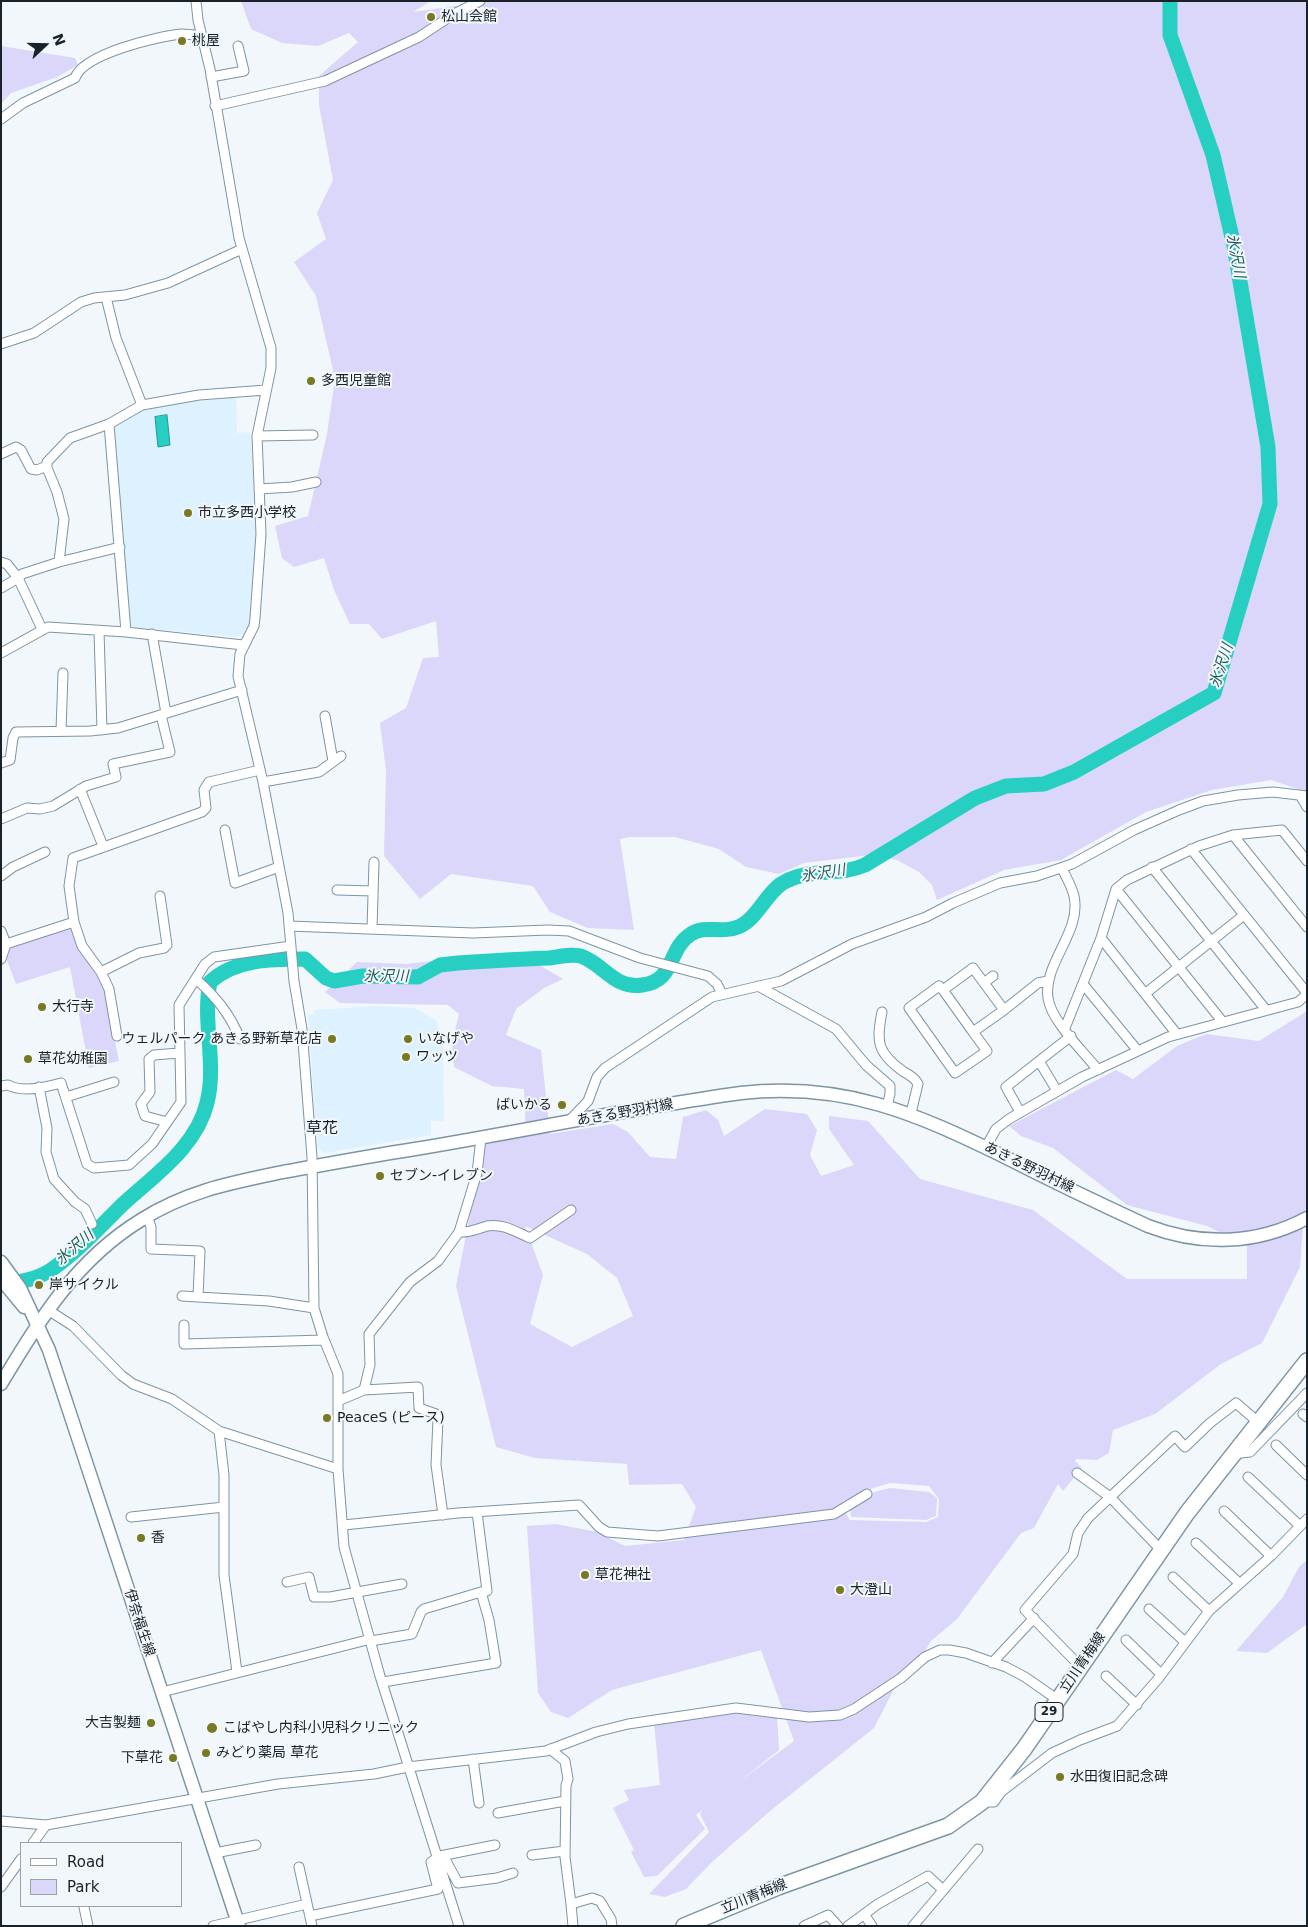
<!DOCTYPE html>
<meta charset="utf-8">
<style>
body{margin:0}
#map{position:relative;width:1308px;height:1927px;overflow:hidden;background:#f2f7fb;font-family:"DejaVu Sans",sans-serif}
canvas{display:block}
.frame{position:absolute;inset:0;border:2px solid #182228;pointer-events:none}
.legend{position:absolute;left:20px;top:1842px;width:162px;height:65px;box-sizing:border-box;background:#f2f7fb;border:1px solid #9ba2a7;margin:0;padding:6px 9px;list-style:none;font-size:15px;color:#182228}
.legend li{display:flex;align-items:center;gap:10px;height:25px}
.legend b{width:25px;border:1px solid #9ba2a7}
.north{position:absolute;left:20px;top:20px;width:50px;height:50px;-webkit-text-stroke:4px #f2f7fb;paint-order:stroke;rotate:69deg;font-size:14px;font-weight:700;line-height:20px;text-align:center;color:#182228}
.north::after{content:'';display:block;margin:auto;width:18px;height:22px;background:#182228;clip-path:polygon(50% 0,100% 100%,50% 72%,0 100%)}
</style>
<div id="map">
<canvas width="1308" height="1927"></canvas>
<div class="frame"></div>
<ul class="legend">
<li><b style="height:6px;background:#fff"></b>Road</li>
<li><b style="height:14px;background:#dad7fa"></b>Park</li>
</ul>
<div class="north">N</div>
</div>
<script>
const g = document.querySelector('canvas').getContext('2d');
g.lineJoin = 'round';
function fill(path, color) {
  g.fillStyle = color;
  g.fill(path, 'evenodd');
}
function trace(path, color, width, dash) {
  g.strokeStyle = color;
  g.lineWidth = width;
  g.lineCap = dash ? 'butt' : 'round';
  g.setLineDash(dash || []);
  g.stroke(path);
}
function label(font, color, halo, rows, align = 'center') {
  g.font = font + ' "DejaVu Sans","Noto Sans JP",sans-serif';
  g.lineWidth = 4;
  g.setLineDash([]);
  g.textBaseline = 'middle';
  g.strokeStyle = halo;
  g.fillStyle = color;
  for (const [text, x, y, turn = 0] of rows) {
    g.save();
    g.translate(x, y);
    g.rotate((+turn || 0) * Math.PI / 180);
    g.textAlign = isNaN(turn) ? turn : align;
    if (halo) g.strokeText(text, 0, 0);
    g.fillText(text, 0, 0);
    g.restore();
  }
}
const built = new Path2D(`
 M236 395 237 433 249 432 251 436 254 487 257 539 250 627 245 633 237 637 132 627 129 624 114 426 118 421 140 408 175 401Z
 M375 1006 415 1008 436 1020 443 1044 444 1121H431V1135L325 1153 317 1147 308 1014 314 1015 315 1010Z`);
const green = new Path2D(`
 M241 1H431L413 12 455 6 486 11 480 1H1307V792L1271 780 1212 790 1146 812 1061 860 1004 870 937 900 932 885 919 872 897 860 871 855 804 863 779 874 746 867 719 849 675 837H630L620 839 634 930 588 928 550 912 533 886 451 874 420 899 384 856 386 771 380 723 406 708 423 658 439 657 436 621 382 639 369 624H350L334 590 324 558 294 567 282 558 275 526 308 516 327 434 335 379 316 296 294 262 326 239 317 213 333 180 319 105V76L358 42 349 33 318 46 282 43 251 29Z
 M1 46 75 58 78 65 57 77 11 93 1 104Z
 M69 924 105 991 119 1061 89 1068 70 967 16 984 6 958 10 944Z
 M450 959 534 962 563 979 544 988 516 1009 506 1035 541 1050 550 1134 613 1124 628 1132 650 1157 676 1159 683 1117 706 1110 718 1120 724 1136 765 1109 807 1114 817 1130 810 1155 821 1176 854 1165 829 1129V1116L868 1121 920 1179 1033 1210 1127 1279H1247V1246L1207 1226 1127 1205 1053 1148 1021 1136 1009 1126 1116 1070 1133 1079 1177 1046 1206 1034 1259 1041 1307 1011V1209L1304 1212 1300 1267 1262 1343 1221 1364 1155 1414 1113 1430 1109 1453 1097 1460 1076 1459 1075 1461 1082 1468 1063 1491 1058 1484 1034 1528 1021 1533 957 1619 931 1641 910 1676 894 1689 874 1728 770 1811 712 1862 686 1889 665 1897 649 1894 709 1832 700 1814 702 1810 696 1815 705 1829 657 1876 644 1877 631 1852 634 1850 613 1808 629 1800 624 1790 660 1785 654 1722 736 1711 777 1715 779 1750 736 1784 794 1741 761 1650 612 1690 568 1718 551 1712 538 1693 527 1526 556 1524 597 1532 625 1546 684 1540 696 1507 682 1484 629 1485 627 1464 535 1458 496 1447 456 1286 484 1145 526 1135 524 1089 492 1086 454 1067 452 1043 459 1014 448 1005 340 1003 325 992 357 962 406 964ZM525 1226 587 1254 617 1278 633 1316 572 1347 530 1324 543 1275ZM890 1483 929 1486 939 1499 938 1517 926 1522 850 1520 841 1506 867 1490Z
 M890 1488 929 1492 937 1498 936 1516 926 1520 851 1517 850 1509 874 1492Z
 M1307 1560V1624L1267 1653 1236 1651 1283 1597 1299 1567Z`);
const water = new Path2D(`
 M167 415 170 445 158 447 155 417Z`);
const river = new Path2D(`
 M4 1285C20 1282 37 1279 51 1270 76 1253 99 1228 121 1206 153 1176 196 1148 207 1103 217 1063 202 1022 210 982 235 959 272 959 305 959L326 978 334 981 363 976 418 977 440 965 458 963C488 961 519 959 549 958 558 957 574 953 583 957 605 966 615 989 642 985 676 981 667 949 691 934 704 925 721 933 735 928 756 922 764 896 781 884 807 867 838 877 865 865L975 798 1006 786 1044 784 1074 772 1214 693 1270 504 1268 447 1234 246 1213 155 1170 35V1`);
const minor = new Path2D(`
 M196 1 198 20 210 69 239 238 271 348V368L257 436 261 534 255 618 254 626 240 654 238 676 263 782 288 913 294 981 302 1029 312 1157 314 1308 323 1337 338 1374V1469L344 1547 380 1676 459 1926
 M211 77 244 71 238 46
 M215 106 325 81 419 37 454 14 480 1
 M1 119 23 103 75 78C83 54 158 36 182 34 189 34 195 35 202 36
 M106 297 116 338 142 405
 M1 344 34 333 81 302 94 298 125 295 168 283 242 249
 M257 436 313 435
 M1 454 16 447 21 450 31 469 37 470 47 466
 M259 489 292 487 316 482
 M1 562 7 564 18 578 1 588
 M59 562 120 547
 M42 629 18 578 22 574 59 562 64 519 57 492 47 468V462L70 438 109 424
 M99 631 102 730
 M126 632 109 424 142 405 199 395 266 390
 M152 634 166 713
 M1 653 48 627 126 632 243 645
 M325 716 333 761
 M61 731 63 673
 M1 763 10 760 13 738 16 732 90 731 118 728 242 690
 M263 782 319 772 341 756
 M80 789 103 846
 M1300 795 1307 807
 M1 819 27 808 40 809 53 806 86 786 116 777 113 764 170 752 161 715
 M225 830 235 883 279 867
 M1233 835 1307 927
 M1191 849 1307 993
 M1152 867 1266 1010
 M1062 868C1066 877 1072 887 1074 896 1082 932 1043 963 1048 998 1051 1021 1084 1052 1098 1070
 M1 876 13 867 45 852
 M1116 889 1222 1021
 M337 890 373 891
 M74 922 82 946 101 972 139 953 164 948 167 945 160 896
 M289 926 473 933 548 930 569 931 640 958 708 976 717 984 722 994
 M372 929 374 862
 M1 931 6 944 74 922 69 886 73 858 202 812 206 808 204 790 209 782 260 770
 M1101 938 1176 1033
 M1 959 6 944
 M973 968 1004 1010 973 1032 987 1051 955 1073 909 1008 939 986 943 990Z
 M101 972 109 989 117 1036
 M196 979C216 997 230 1014 240 1039
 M984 983 993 976
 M1083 984 1138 1051
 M758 986 836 1029 866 1065 890 1086V1094L887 1106
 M943 990 973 1032
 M1146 993 1244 915
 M1004 1010 1038 983 1048 981
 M882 1012C876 1042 877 1053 904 1072 910 1075 915 1078 918 1084L911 1113
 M1065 1028 1101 938 1116 889 1127 880 1199 846 1233 835 1282 830 1307 861
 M1039 1061 1057 1091
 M1 1086 8 1085C23 1093 46 1087 61 1083L87 1164 94 1168 129 1165 152 1144 181 1102 179 1005 205 964 214 957 291 946
 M39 1087 47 1128 46 1152 54 1179 75 1202 85 1209 92 1224
 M66 1097 114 1082
 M1020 1112 1006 1087 1071 1036
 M167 1122 145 1116 141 1104 150 1092 149 1059 154 1055 179 1053
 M568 1122 588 1101 597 1077 605 1068 712 997 781 981 852 944 926 917 953 903 1000 883 1037 876 1072 864 1134 830 1179 810 1203 801 1238 795 1273 792 1307 796
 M986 1147 996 1129 1009 1119 1082 1077 1168 1037 1298 1002 1307 994
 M147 1216 151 1227V1249L200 1251 198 1297 269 1301 314 1308
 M459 1232C470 1233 477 1229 487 1226 503 1223 516 1232 530 1238L571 1210
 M182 1296 198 1297
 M48 1310 73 1326 121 1375 133 1384 172 1399 219 1431 338 1469
 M184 1325V1344L324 1340
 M364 1390 418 1387 419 1408 436 1414 438 1419 436 1465 443 1515
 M338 1401 364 1390 370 1365 369 1334 410 1282 438 1261 459 1232 477 1173 481 1138
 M1303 1414 1307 1417
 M219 1431 224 1475V1575L237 1672
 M1276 1445 1307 1475
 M1232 1454 1250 1452 1307 1393
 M1077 1473 1110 1497 1161 1550
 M1248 1477 1300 1526
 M1224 1511 1271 1556
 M131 1517 224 1507
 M344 1525 458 1513 579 1505 599 1527 607 1532 658 1536 834 1514 867 1494
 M1196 1543 1239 1583
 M1173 1577 1209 1611
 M287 1582 309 1577 314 1597H330L402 1584
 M1149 1609 1185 1642
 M1126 1640 1161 1674
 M371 1641 412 1634 421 1612 424 1609 481 1592
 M992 1663 1034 1618
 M1080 1666 1025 1610 1073 1554 1078 1533 1088 1518 1175 1436 1185 1447 1210 1423 1236 1403 1258 1422
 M1106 1676 1137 1705
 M383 1682 496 1663 489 1620 481 1592 487 1591 477 1512
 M162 1692 371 1639
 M550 1749 565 1761 568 1779 566 1785 565 1857 571 1904 592 1898 600 1901 611 1919 612 1926
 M473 1759 479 1803
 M982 1802H994L1001 1792 1052 1753 1080 1740 1117 1726 1158 1679 1209 1611 1271 1556 1307 1519
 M498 1813 565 1801
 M1 1821 46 1825 278 1784 374 1774 408 1767 546 1751 596 1732 628 1724 736 1708 809 1717 840 1715 854 1709 901 1678 925 1657 940 1650H949L966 1653 1006 1667 1025 1677 1058 1700
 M33 1843 46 1825
 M215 1853 256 1845
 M532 1855 565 1851
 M437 1858 445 1859 458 1883 497 1878 513 1873
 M299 1867 312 1926
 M1 1887 21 1859
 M571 1904 573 1926
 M84 1907 88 1926
 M864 1914 872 1926
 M310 1916 438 1889 431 1862 440 1856 495 1845
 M213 1926 307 1904
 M804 1926 828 1915 838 1926
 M848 1926 878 1904 928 1876 942 1889
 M913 1926 978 1849`);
const secondary = new Path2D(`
 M1 1262 20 1288 49 1350 239 1926
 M1 1279 24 1307
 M1 1384C39 1320 76 1260 141 1220 187 1191 230 1183 283 1172 327 1164 370 1156 415 1149 523 1131 632 1108 741 1093 845 1082 915 1113 1005 1157 1052 1181 1100 1204 1148 1226 1200 1246 1257 1245 1307 1218`);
const primary = new Path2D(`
 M684 1926 778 1887 948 1826 982 1802 1024 1749 1187 1513 1307 1361`);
const markers = [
 [431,17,5,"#797921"],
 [182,41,5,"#797921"],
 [311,381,5,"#797921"],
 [188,513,5,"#797921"],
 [42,1007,5,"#797921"],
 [332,1039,5,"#797921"],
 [408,1039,5,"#797921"],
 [406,1057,5,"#797921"],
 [28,1059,5,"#797921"],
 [562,1105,5,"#797921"],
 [380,1176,5,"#797921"],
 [39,1285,5,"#797921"],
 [327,1418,5,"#797921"],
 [141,1538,5,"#797921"],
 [585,1575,5,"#797921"],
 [840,1590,5,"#797921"],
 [151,1723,5,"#797921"],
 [212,1728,6,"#797921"],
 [206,1753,5,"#797921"],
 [173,1758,5,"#797921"],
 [1060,1777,5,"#797921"]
];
const shields = [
 [1049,1712,28]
];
const shieldNames = [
 ["29",1049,1712]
];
const poiNames = [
 ["松山会館",441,17],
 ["桃屋",192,41],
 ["多西児童館",321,381],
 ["市立多西小学校",198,513],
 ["大行寺",52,1007],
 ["ウェルパーク あきる野新草花店",322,1039,"right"],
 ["いなげや",418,1039],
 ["ワッツ",416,1057],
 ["草花幼稚園",38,1059],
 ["ばいかる",552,1105,"right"],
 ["セブン-イレブン",390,1176],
 ["岸サイクル",49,1285],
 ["PeaceS (ピース)",337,1418],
 ["香",151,1538],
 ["草花神社",595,1575],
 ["大澄山",850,1590],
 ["大吉製麺",141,1723,"right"],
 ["こばやし内科小児科クリニック",223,1728],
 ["みどり薬局 草花",216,1753],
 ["下草花",163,1758,"right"],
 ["水田復旧記念碑",1070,1777]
];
const streetNames = [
 ["あきる野羽村線",625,1113,-10],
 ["あきる野羽村線",1029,1168,26],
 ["伊奈福生線",139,1623,72],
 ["立川青梅線",1083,1663,-56],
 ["立川青梅線",754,1897,-22]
];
const waterNames = [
 ["氷沢川",1235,256,79],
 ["氷沢川",1222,666,-72],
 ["氷沢川",823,874,-9],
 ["氷沢川",386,977],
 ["氷沢川",75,1248,-41]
];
const quarterNames = [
 ["草花",322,1129]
];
fill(built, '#ddf1ff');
fill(green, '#dad7fa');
fill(water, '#27cfc2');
trace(water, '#229b94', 1);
trace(river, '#27cfc2', 15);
trace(minor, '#7c95a5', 11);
trace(secondary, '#7c95a5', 15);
trace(primary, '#7c95a5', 18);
trace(minor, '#fff', 9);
trace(secondary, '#fff', 12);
trace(primary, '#fff', 15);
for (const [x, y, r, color] of markers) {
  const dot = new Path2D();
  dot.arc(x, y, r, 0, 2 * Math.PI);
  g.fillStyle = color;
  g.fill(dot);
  trace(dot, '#f2f7fb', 2);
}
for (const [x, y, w] of shields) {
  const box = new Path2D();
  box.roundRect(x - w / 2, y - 9.5, w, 19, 4);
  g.fillStyle = '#f2f7fb';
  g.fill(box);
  trace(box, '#182228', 1);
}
label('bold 12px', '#182228', null, shieldNames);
label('14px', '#182228', '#f2f7fb', poiNames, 'left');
label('14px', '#182228', '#f2f7fb', streetNames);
label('italic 15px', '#22605a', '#f2f7fb', waterNames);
label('16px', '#182228', '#f2f7fb', quarterNames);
</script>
